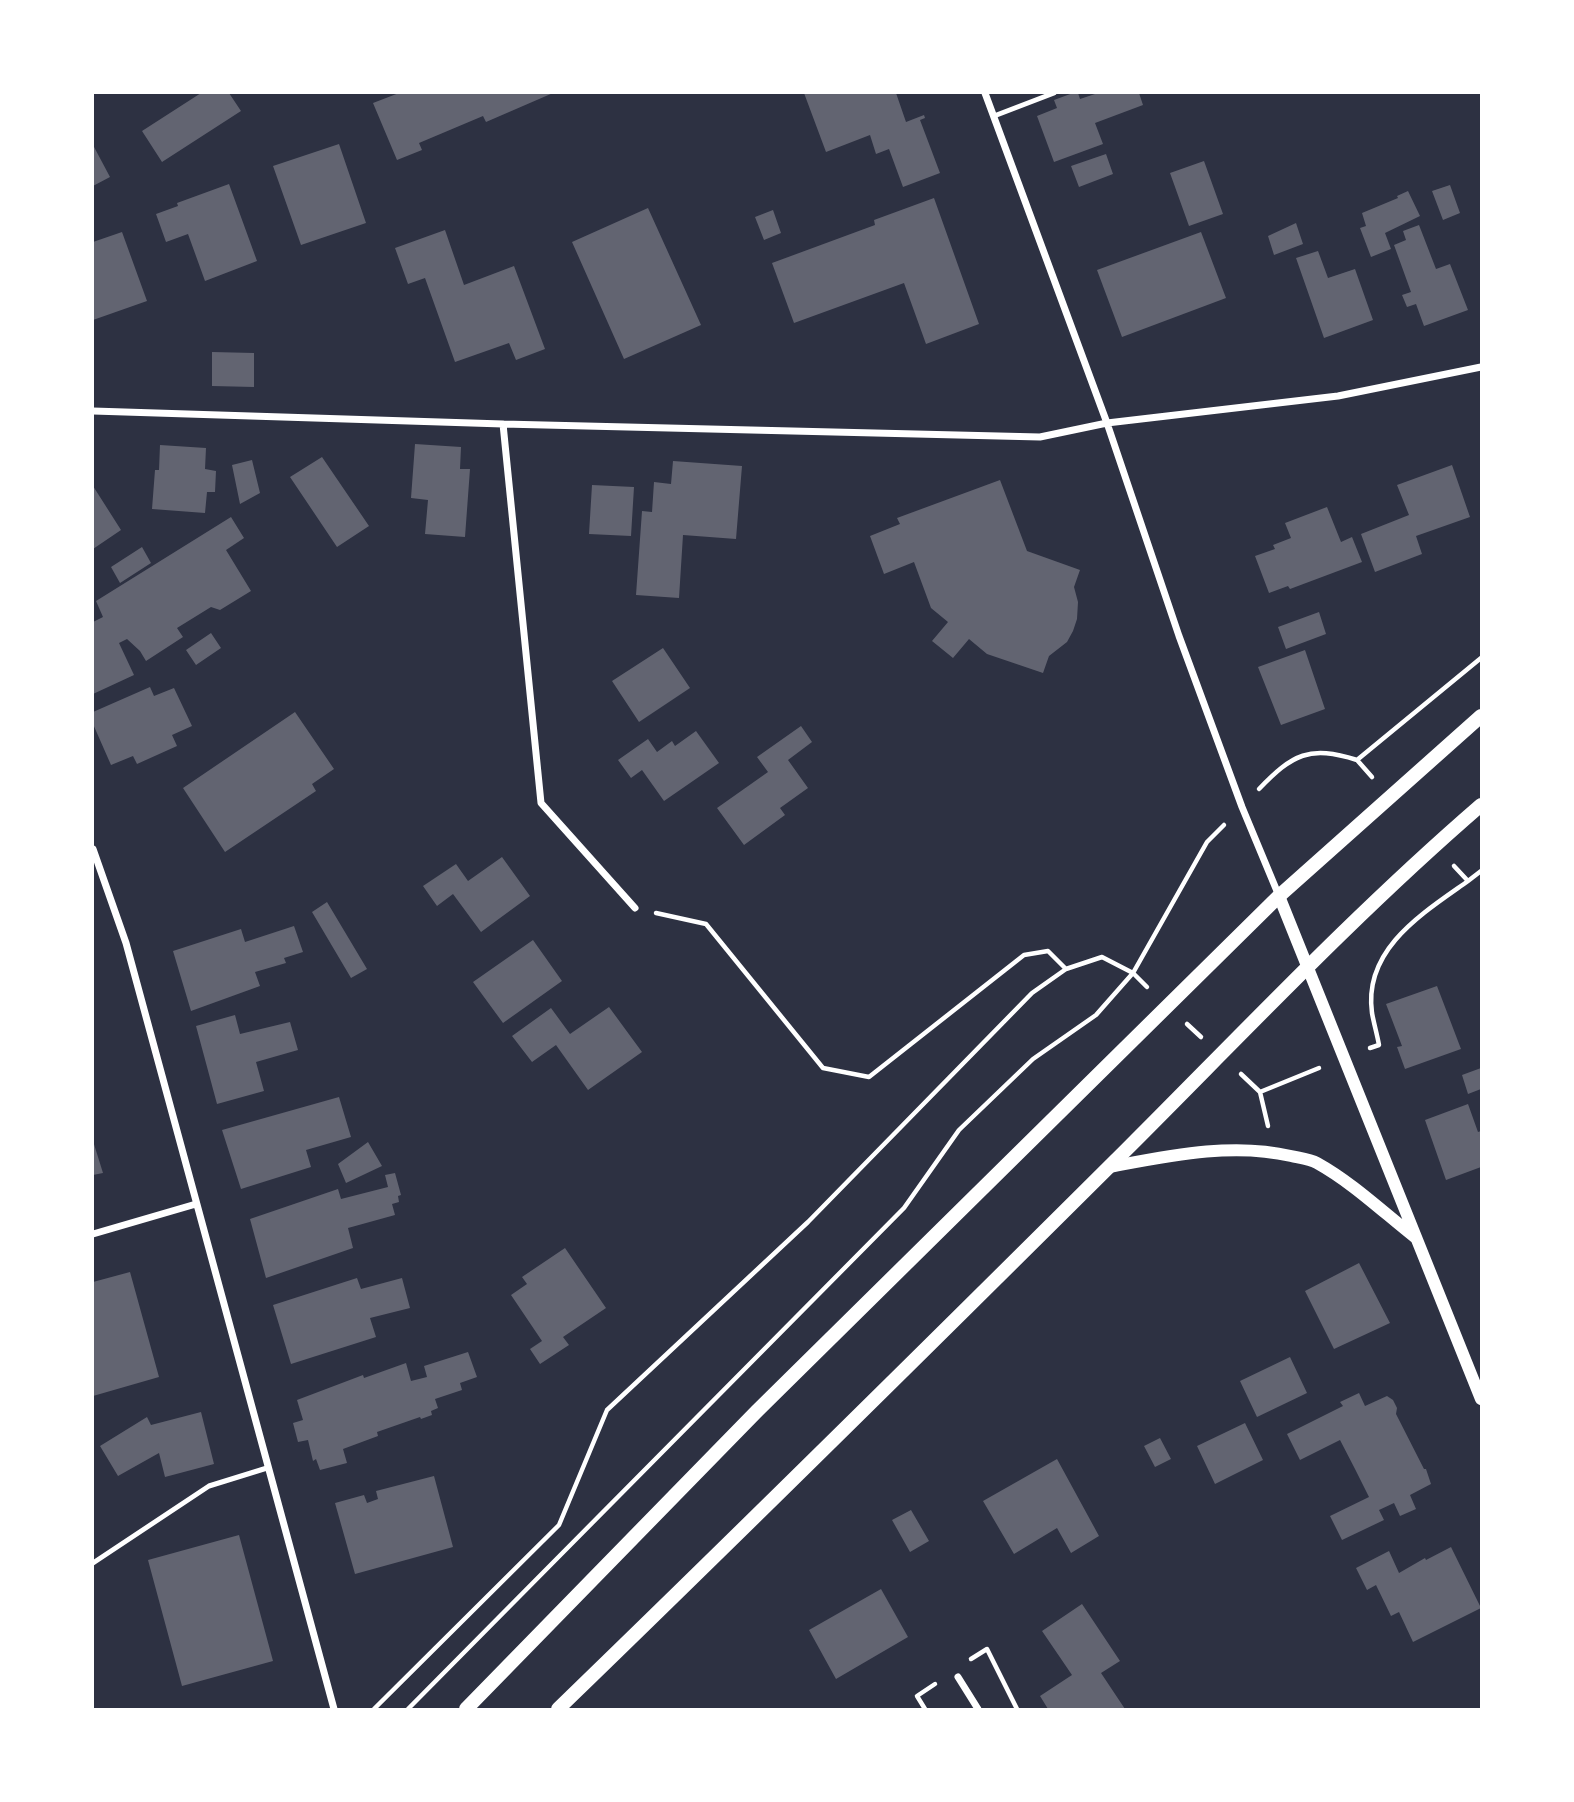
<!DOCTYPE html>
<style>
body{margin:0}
#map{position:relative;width:1574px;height:1802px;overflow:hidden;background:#2d3142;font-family:Raleway,sans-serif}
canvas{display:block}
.frame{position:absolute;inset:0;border:94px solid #fff;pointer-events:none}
</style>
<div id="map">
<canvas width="1574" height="1802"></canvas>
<div class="frame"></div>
</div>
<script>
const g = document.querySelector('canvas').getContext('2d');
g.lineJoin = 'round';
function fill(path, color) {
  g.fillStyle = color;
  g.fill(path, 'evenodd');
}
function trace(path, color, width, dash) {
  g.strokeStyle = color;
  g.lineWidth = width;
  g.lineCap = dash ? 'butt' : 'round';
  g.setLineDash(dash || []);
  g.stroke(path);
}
const building = new Path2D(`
 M201 93H229L241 111 162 162 142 131Z
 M399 93H553L486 122 483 116 419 143 422 150 397 160 373 103Z
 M804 93H896L906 122 924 115 925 118 920 120 940 173 903 187 889 149 876 154 870 135 826 152Z
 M1073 93H1078L1080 99 1098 93H1139L1143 105 1095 123 1103 144 1054 162 1037 116 1057 108 1054 100Z
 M339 144 366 223 301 245 273 166Z
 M93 145 110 177 93 186Z
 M1106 154 1113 174 1079 187 1071 166Z
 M1204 161 1223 214 1189 226 1170 173Z
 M229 184 257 261 205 281 188 234 166 242 156 214 178 206 177 203Z
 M1450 185 1460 213 1443 220 1432 191Z
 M1408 191 1420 216 1385 233 1391 249 1371 257 1360 228 1366 226 1362 213 1398 198 1397 196Z
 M934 198 979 324 926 344 904 283 794 323 772 263 875 225 874 220Z
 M648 208 701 325 624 359 572 242Z
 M773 210 781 233 764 240 755 217Z
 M1296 223 1303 244 1274 255 1268 236Z
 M1419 225 1436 269 1450 264 1468 310 1424 326 1416 304 1407 307 1402 295 1411 292 1394 245 1406 240 1403 231Z
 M445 230 464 285 514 266 545 349 516 360 509 343 455 362 425 278 408 284 395 248Z
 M122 232 147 301 93 320V242Z
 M1201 232 1226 298 1122 337 1097 270Z
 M1318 251 1328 278 1355 269 1373 320 1324 338 1296 258Z
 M212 352 254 353V387L212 386Z
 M415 444 461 447 460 469H470L465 537 425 534 428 500 411 498Z
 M160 445 206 448 205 469 216 471 215 492H207L205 513 152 509 155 470H159Z
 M322 457 369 526 337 547 290 477Z
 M252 460 260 493 240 504 232 465Z
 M673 461 742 466 736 539 683 535 679 598 636 595 642 511 652 512 654 482 671 484Z
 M1452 465 1470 517 1416 536 1422 554 1375 572 1361 534 1409 515 1397 485Z
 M1000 480 1027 551 1080 570 1074 587 1078 602 1077 619 1073 631 1067 642 1049 656 1043 673 987 654 969 639 953 658 932 641 948 622 931 608 914 562 884 574 870 536 900 524 897 518Z
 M592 485 634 487 631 536 589 534Z
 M93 486 121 530 93 549Z
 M1327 507 1341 542 1352 537 1362 562 1290 589 1288 586 1269 593 1255 556 1275 549 1273 545 1291 538 1285 523Z
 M231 517 244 538 226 550 251 591 220 610 211 607 177 628 183 637 146 661 140 651 127 639 119 643 134 675 93 694V622L103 617 96 601Z
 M142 547 151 563 120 583 111 567Z
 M1319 612 1326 634 1286 649 1278 627Z
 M211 633 221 648 196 665 186 650Z
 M663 648 690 688 639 722 612 681Z
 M1305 650 1325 709 1281 725 1258 667Z
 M150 687 154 696 174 688 192 726 172 735 177 746 137 764 133 756 111 765 93 724V712Z
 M295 712 334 769 312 784 316 791 225 852 183 788Z
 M801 726 812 742 788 760 808 788 780 808 785 815 744 845 717 808 768 772 757 757Z
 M696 731 719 763 664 801 642 770 631 778 618 760 648 739 657 752 672 741 675 746Z
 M502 857 530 896 481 932 453 894 437 906 423 886 456 864 468 881Z
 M327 902 367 969 351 978 312 912Z
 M294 926 303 952 284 958 286 963 255 972 260 986 191 1011 173 951 241 929 245 942Z
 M533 940 562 981 503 1023 473 982Z
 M1437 986 1461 1049 1405 1069 1397 1047 1402 1046 1386 1004Z
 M609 1007 642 1052 588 1090 556 1045 532 1062 512 1036 551 1008 570 1034Z
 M235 1015 240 1034 290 1022 298 1050 256 1062 264 1091 217 1104 196 1026Z
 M1481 1068V1089L1468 1094 1462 1075Z
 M339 1097 351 1137 306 1150 311 1167 241 1189 222 1130Z
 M1468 1104 1478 1132 1481 1131V1167L1446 1180 1425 1120Z
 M93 1141 103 1173 93 1175Z
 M368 1142 382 1166 346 1183 338 1164Z
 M395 1173 401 1195 398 1196 399 1202 392 1204 395 1215 348 1228 353 1248 266 1278 250 1219 338 1189 341 1199 388 1187 385 1175Z
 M565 1248 606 1308 563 1337 569 1345 540 1364 530 1349 542 1341 511 1295 527 1284 522 1277Z
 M1359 1263 1390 1323 1334 1349 1305 1291Z
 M130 1272 159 1377 93 1396V1282Z
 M357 1278 361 1289 402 1278 410 1308 370 1318 376 1337 291 1364 273 1305Z
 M468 1352 477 1377 460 1383 462 1390 435 1399 438 1408 431 1411 432 1415 421 1419 420 1417 377 1432 378 1436 343 1449 347 1463 320 1470 316 1459 313 1461 308 1440 298 1442 293 1423 303 1420 297 1400 363 1375 364 1378 406 1363 411 1381 427 1377 424 1366Z
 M1290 1357 1307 1393 1257 1417 1240 1381Z
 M1359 1393 1365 1406 1387 1396 1393 1400 1397 1408 1396 1414 1424 1469H1426L1431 1484 1410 1495 1416 1509 1400 1516 1394 1503 1379 1510 1384 1520 1342 1540 1330 1516 1369 1497 1355 1469 1340 1440 1300 1460 1287 1434 1343 1406 1340 1402Z
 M201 1412 214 1464 165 1477 159 1453 118 1476 100 1446 147 1417 151 1425Z
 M1245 1423 1263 1460 1215 1484 1197 1446Z
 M1160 1438 1171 1459 1155 1467 1144 1446Z
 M1057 1459 1099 1536 1071 1553 1057 1528 1014 1554 983 1501Z
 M434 1476 453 1547 355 1574 335 1503 364 1495 367 1503 378 1499 376 1491Z
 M911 1510 929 1541 910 1552 892 1520Z
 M239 1535 273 1661 182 1686 148 1560Z
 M1451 1547 1481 1608 1413 1642 1399 1612 1391 1616 1376 1585 1367 1590 1356 1568 1389 1551 1399 1573 1425 1558 1426 1560Z
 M881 1589 908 1637 836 1679 809 1630Z
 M1082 1604 1120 1661 1101 1673 1125 1709H1048L1040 1696 1072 1675 1042 1631Z`);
const path = new Path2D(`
 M1357 760 1372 777
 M1259 789C1293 754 1309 745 1357 760L1481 658
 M1454 866 1468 881 1481 871
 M656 913 706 924 823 1068 869 1077 1024 955 1048 951 1066 969
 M1187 1024 1201 1037
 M1370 1048 1379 1045C1377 1034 1374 1024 1372 1013 1363 949 1423 913 1468 881
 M1241 1074 1260 1092 1268 1126
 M1260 1092 1319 1068
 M971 1659 987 1649 1017 1709
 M374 1709 559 1525 607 1410 808 1222 1032 993 1066 969 1102 957 1133 973 1147 987
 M408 1709 904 1208 959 1130 1033 1059 1096 1015 1133 973 1207 842 1224 825
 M925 1709 917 1696 935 1684`);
const service = new Path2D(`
 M994 116 1054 93
 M93 1563 209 1486 267 1468`);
const minor = new Path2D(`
 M985 93 1107 423 1179 636 1242 807 1279 896
 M93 411 503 424 1040 437 1107 423 1338 396 1481 367
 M503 424 541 803 635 908
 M93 849 126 943 334 1709
 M93 1234 196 1204
 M958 1677 978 1709`);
const tertiary = new Path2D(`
 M1279 896 1481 1399
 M1109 1167C1168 1156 1232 1142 1291 1156 1300 1158 1310 1159 1317 1163 1353 1183 1384 1213 1416 1238`);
const secondary = new Path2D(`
 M466 1709 757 1411 1279 896 1481 716
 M558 1709C749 1524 938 1337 1127 1149 1243 1033 1357 912 1481 805`);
fill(building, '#626471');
trace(path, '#fff', 4.5);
trace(service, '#fff', 5);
trace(minor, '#fff', 7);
trace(tertiary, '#fff', 12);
trace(secondary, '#fff', 14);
</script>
